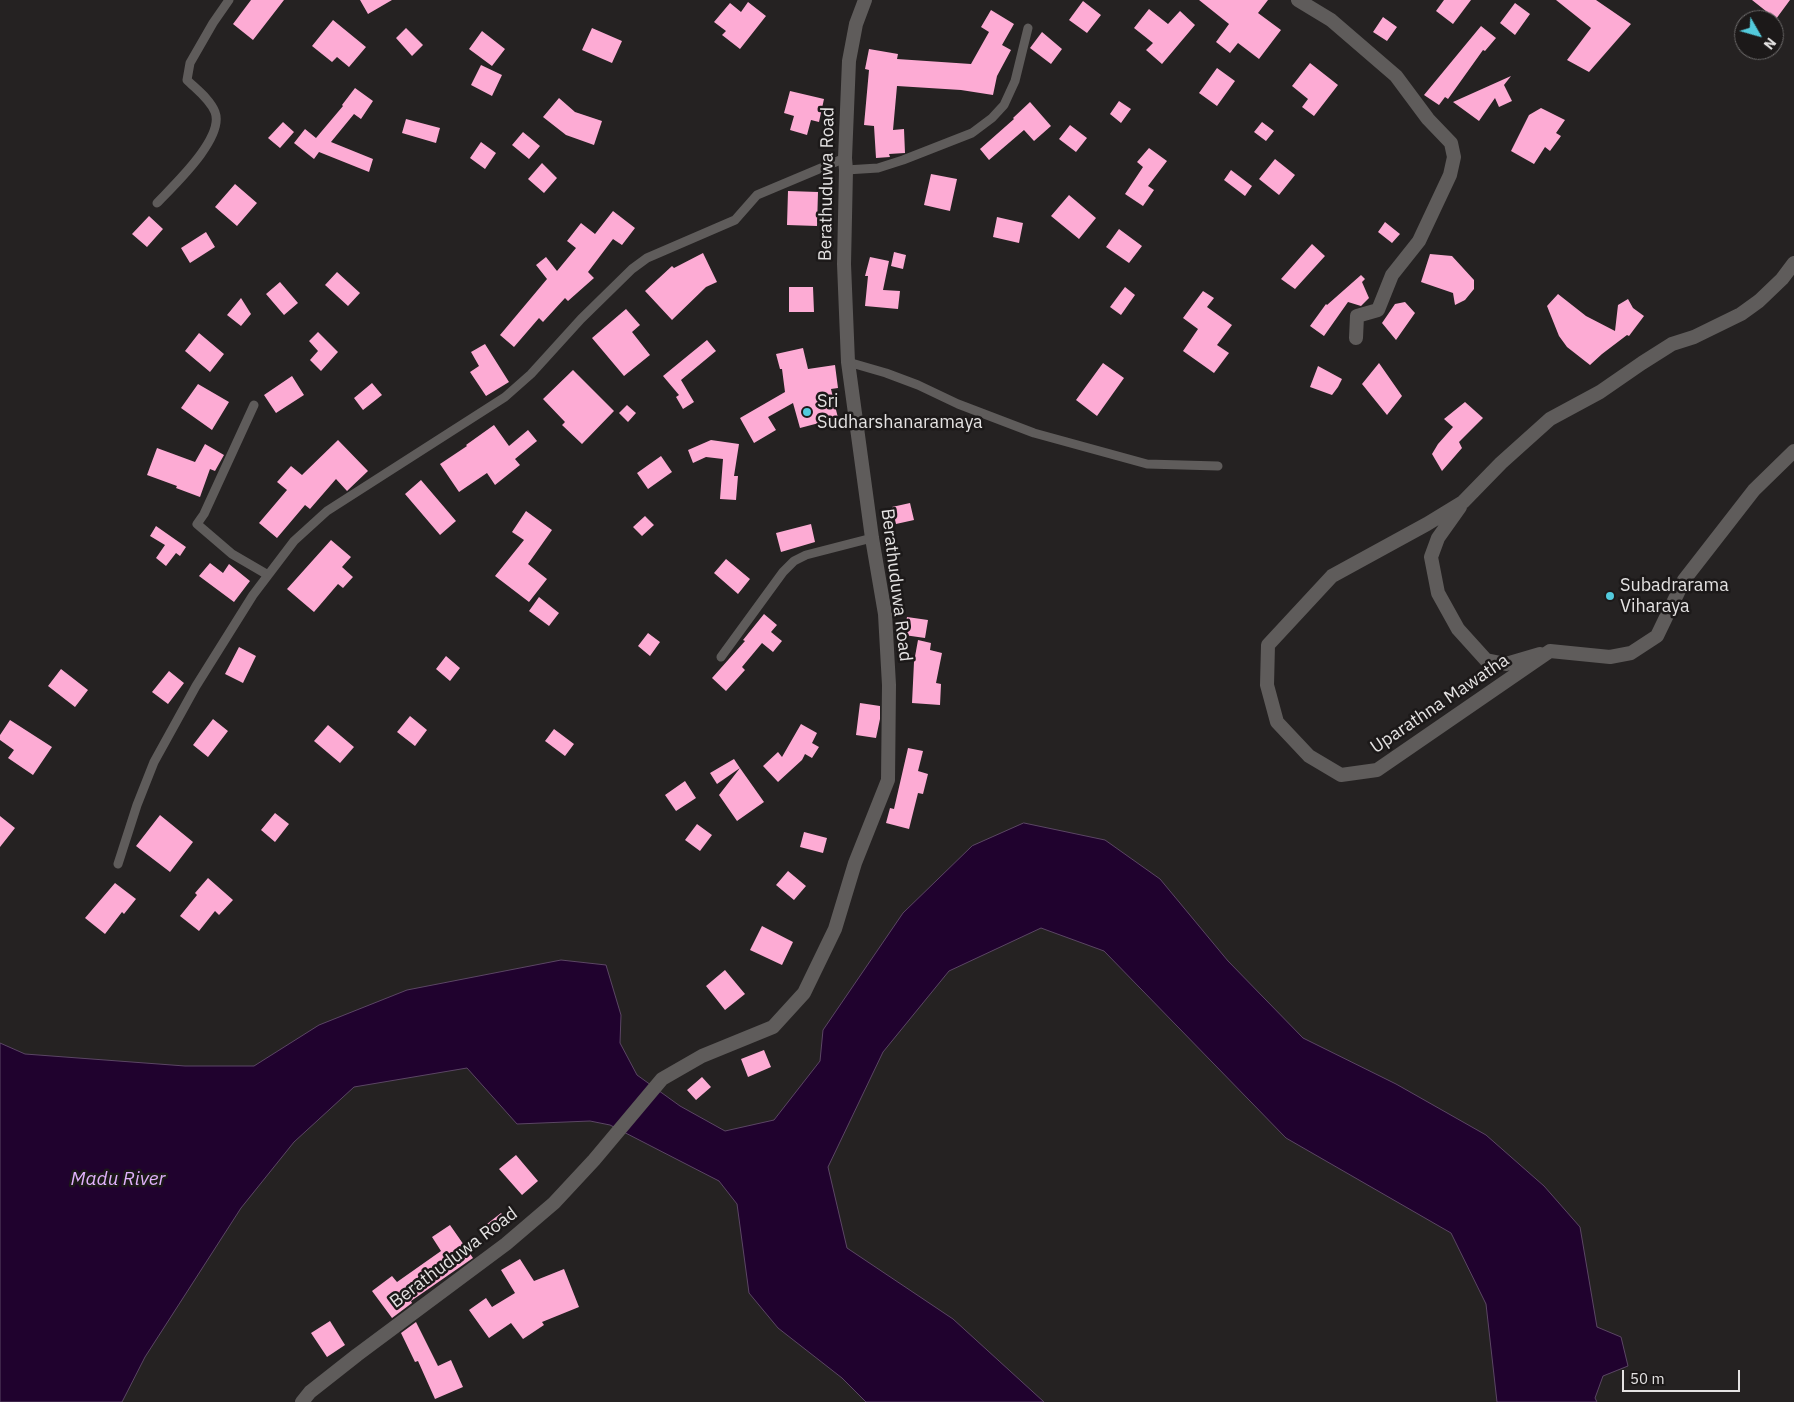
<!DOCTYPE html>
<style>
body{margin:0}
#map{position:relative;width:1794px;height:1402px;overflow:hidden;background:#252222;font-family:"IBM Plex Sans",sans-serif}
canvas{display:block}
.north{position:absolute;left:1734px;top:10px;width:50px;height:50px;box-sizing:border-box;background:#1c1919;border:1px solid #6c6a6a;border-radius:50%;rotate:128deg;font-size:14px;font-weight:700;line-height:20px;text-align:center;color:#e5e3e3}
.north::after{content:'';display:block;margin:auto;width:18px;height:22px;background:#53cadc;clip-path:polygon(50% 0,100% 100%,50% 72%,0 100%)}
.scale{position:absolute;left:1622px;top:1370px;width:118px;height:22px;box-sizing:border-box;border:2px solid #e5e3e3;border-top:0;padding-left:6px;font-size:15px;line-height:18px;white-space:nowrap;color:#e5e3e3;-webkit-text-stroke:4px #1c1919;paint-order:stroke}
</style>
<div id="map">
<canvas width="1794" height="1402"></canvas>
<div class="north">N</div>
<div class="scale">50 m</div>
</div>
<script>
const g = document.querySelector('canvas').getContext('2d');
g.lineJoin = 'round';
function fill(path, color) {
  g.fillStyle = color;
  g.fill(path, 'evenodd');
}
function trace(path, color, width, dash) {
  g.strokeStyle = color;
  g.lineWidth = width;
  g.lineCap = dash ? 'butt' : 'round';
  g.setLineDash(dash || []);
  g.stroke(path);
}
function label(font, color, halo, rows, align = 'center') {
  g.font = font + ' "IBM Plex Sans",sans-serif';
  g.lineWidth = 5;
  g.setLineDash([]);
  g.textBaseline = 'middle';
  g.strokeStyle = halo;
  g.fillStyle = color;
  for (const [text, x, y, turn = 0] of rows) {
    g.save();
    g.translate(x, y);
    g.rotate((+turn || 0) * Math.PI / 180);
    g.textAlign = isNaN(turn) ? turn : align;
    if (halo) g.strokeText(text, 0, 0);
    g.fillText(text, 0, 0);
    g.restore();
  }
}
const water = new Path2D(`
 M1024 823 1105 840 1160 879 1228 961 1303 1038 1396 1084 1486 1135 1544 1186 1580 1227 1597 1327 1621 1337 1628 1366 1603 1376 1595 1398 1597 1402H1497L1486 1304 1451 1233 1286 1138 1104 951 1041 928 949 971 883 1052 828 1167 847 1248 953 1319 1044 1402H866L842 1378 778 1328 749 1293 737 1204 719 1181 610 1125 590 1121 517 1124 467 1068 354 1087 294 1142 241 1208 145 1357 122 1402H0V1043L25 1054 185 1066H254L319 1025 407 990 561 960 606 965 621 1015 620 1043 637 1075 680 1106 725 1131 774 1120 820 1061 823 1030 903 913 972 846Z`);
const building = new Path2D(`
 M251 0H284L253 40 233 24Z
 M360 0H392L368 14Z
 M1199 0H1268L1258 13 1281 30 1259 59 1238 43 1230 53 1216 42 1229 24Z
 M1444 0H1471L1453 24 1436 11Z
 M1556 0H1596L1631 24 1589 72 1567 60 1591 28Z
 M1752 0H1790L1776 19Z
 M1083 1 1101 15 1087 33 1069 20Z
 M748 2 766 16 740 49 722 35 726 31 714 22 730 3 741 12Z
 M1515 3 1530 14 1515 35 1500 23Z
 M1149 9 1168 24 1180 11 1195 25 1162 64 1146 50 1153 43 1134 28Z
 M991 10 1014 24 1002 45 1011 50 997 76 993 95 961 90 897 86 893 130 904 129 905 153 889 154 890 157 876 158 874 126 864 125 869 70 865 69 869 49 898 54 897 59 971 64 989 32 981 27Z
 M1383 17 1397 27 1387 41 1373 32Z
 M333 20 366 47 349 67 337 57 332 62 312 46Z
 M1481 26 1496 38 1485 51 1483 50 1448 99 1445 97 1439 105 1424 95Z
 M406 28 423 45 412 56 396 38Z
 M592 28 622 41 612 63 582 50Z
 M482 31 505 49 492 66 469 49Z
 M1042 32 1062 49 1051 64 1030 48Z
 M1310 63 1338 85 1314 116 1302 107 1308 99 1292 86Z
 M481 65 502 75 492 96 471 85Z
 M1217 68 1235 81 1217 106 1199 93Z
 M1511 76 1504 85 1512 101 1499 107 1495 98 1479 121 1453 102Z
 M355 88 373 101 361 119 354 114 331 142 373 159 369 172 319 152 314 159 294 143 305 129 316 138 343 106 342 105Z
 M790 91 824 99 819 122 811 120 807 135 790 130 794 116 784 113Z
 M559 98 575 112 602 121 594 145 566 135 543 117Z
 M1119 101 1131 109 1121 123 1110 114Z
 M1030 102 1051 126 1034 141 1024 130 989 160 980 149 1014 119 1013 118Z
 M1541 108 1565 120 1556 133 1561 136 1550 151 1545 147 1534 164 1511 151 1529 115Z
 M406 119 440 128 436 143 402 133Z
 M283 122 294 132 280 148 268 138Z
 M1262 122 1274 131 1266 141 1254 132Z
 M1070 125 1087 138 1076 152 1059 139Z
 M523 132 540 146 529 159 512 145Z
 M481 142 496 153 485 169 470 158Z
 M1149 148 1167 161 1148 186 1154 190 1143 206 1125 194 1143 167 1137 162Z
 M1275 159 1295 175 1279 195 1259 179Z
 M542 163 557 178 544 193 528 179Z
 M1231 170 1252 186 1245 196 1224 180Z
 M931 174 957 179 950 211 924 205Z
 M235 184 257 203 237 226 215 207Z
 M788 191 818 192 817 226 787 225Z
 M1069 195 1096 218 1079 239 1051 216Z
 M613 211 635 228 622 245 613 239 588 272 594 278 568 301 565 298 543 322 539 318 514 347 500 335 547 279 536 265 546 257 557 271 576 248 567 241 581 223 595 234Z
 M149 216 163 229 147 247 132 234Z
 M997 217 1023 223 1019 243 993 237Z
 M1385 222 1400 234 1392 243 1378 232Z
 M1119 229 1142 246 1129 263 1106 247Z
 M206 232 215 247 190 263 181 248Z
 M1312 244 1325 256 1295 289 1281 279Z
 M894 252 906 255 903 269 891 266Z
 M703 253 717 282 706 287 672 320 645 291 672 266 674 268Z
 M1430 254 1452 256 1474 280V289L1465 300 1455 305 1453 293 1421 282Z
 M870 257 889 261 883 290 900 291 898 309 865 306 868 276H865Z
 M337 272 360 293 348 306 325 285Z
 M1361 275 1365 279 1362 282 1369 298 1361 306 1348 302 1324 336 1310 326 1326 304 1327 305Z
 M280 282 298 303 284 315 266 294Z
 M789 287H813L814 312H789Z
 M1125 287 1135 295 1121 315 1110 307Z
 M1203 291 1214 298 1207 307 1232 325 1217 345 1229 353 1214 373 1183 351 1198 329 1183 318Z
 M1558 294 1586 316 1615 331 1618 305 1628 299 1633 308 1644 316 1629 336 1627 335 1602 354 1590 365 1567 347 1559 336 1547 306Z
 M241 298 251 314 241 326 227 315Z
 M1405 302 1415 313 1396 340 1382 323 1395 304Z
 M626 309 640 325 632 332 650 355 624 376 592 338Z
 M318 332 338 352 321 371 310 360 318 351 309 341Z
 M199 333 224 354 210 372 185 351Z
 M707 340 716 351 681 380 694 402 683 409 676 397 679 395 663 376Z
 M485 344 509 382 486 396 470 372 479 366 471 352Z
 M803 348 808 369 835 365 838 388 831 389 838 418 800 428 793 403 768 417 776 430 754 443 740 418 785 392 782 369H780L776 354Z
 M1103 363 1124 378 1097 416 1076 400Z
 M1379 363 1402 396 1387 415 1362 384Z
 M1318 366 1342 379 1338 387 1332 395 1310 387Z
 M573 370 614 411 582 444 562 425 565 422 543 399Z
 M292 376 304 395 276 413 264 395Z
 M372 383 382 395 363 410 354 398Z
 M198 384 229 402 212 430 181 408Z
 M1465 402 1483 418 1459 442 1462 448 1442 471 1432 454 1438 444 1453 427 1444 419Z
 M627 405 636 413 628 422 619 413Z
 M494 425 509 446 528 430 537 441 515 459 520 465 495 485 487 473 459 492 440 464 467 446 466 445Z
 M338 440 368 471 347 491 336 479 310 509 305 505 277 538 259 523 287 490 277 482 291 466 302 475Z
 M711 440 739 444 734 476H738L736 500 720 499 723 459 706 457 693 463 688 450Z
 M205 444 224 455 215 471 210 469 200 497 176 488 177 486 147 475 157 448 195 462Z
 M661 456 672 472 648 489 637 473Z
 M421 480 456 521 440 535 405 494Z
 M910 503 914 520 896 524 892 507Z
 M526 511 552 530 528 564 547 579 529 602 495 576 524 540 512 532Z
 M645 516 654 525 642 536 633 527Z
 M811 524 815 542 781 552 776 533Z
 M156 526 186 547 180 556 176 553 166 566 156 558 165 545 150 536Z
 M331 540 351 557 342 567 353 577 343 588 338 584 314 612 287 589Z
 M726 559 750 579 738 594 714 573Z
 M210 563 223 573 229 564 250 581 234 602 199 576Z
 M539 597 559 613 549 626 529 611Z
 M764 614 777 625 771 632 782 641 773 652 762 643 742 667 745 670 726 691 712 678 745 641 743 640Z
 M907 617 928 620 925 638 904 635Z
 M648 633 660 642 650 656 638 646Z
 M918 640 931 643 930 650 942 653 936 683 941 684 940 705 912 703 914 662Z
 M239 647 256 656 243 683 225 674Z
 M446 656 460 668 450 681 436 669Z
 M61 669 88 690 75 707 48 686Z
 M169 671 184 683 168 704 152 692Z
 M860 703 880 706V719L876 738 856 735Z
 M410 716 427 730 415 746 397 732Z
 M213 719 228 731 208 757 193 745Z
 M10 720 52 747 33 775 8 758 14 750 0 740V735Z
 M801 724 817 733 812 743 819 747 812 758 805 754 802 760 778 782 763 766 778 752 782 757Z
 M328 725 354 747 340 763 314 741Z
 M554 729 574 744 565 756 545 741Z
 M908 748 923 751 918 771 928 774 923 794 918 793 909 829 886 823 890 808 894 809Z
 M734 759 740 768 717 784 710 773Z
 M740 768 764 802 737 821 719 795Z
 M685 781 696 798 676 811 665 795Z
 M275 813 289 824 275 842 261 830Z
 M160 815 193 842 170 872 136 846Z
 M0 816 15 828 0 847Z
 M697 824 712 835 700 851 685 840Z
 M804 832 827 838 823 853 800 847Z
 M788 871 806 886 794 900 776 885Z
 M208 878 233 900 219 915 215 911 199 931 180 916 197 895 195 893Z
 M115 883 136 899 124 914 122 912 105 934 85 918Z
 M762 926 793 942 782 965 750 950Z
 M725 970 745 994 725 1010 706 986Z
 M764 1050 771 1067 748 1077 741 1059Z
 M702 1077 711 1087 696 1100 687 1090Z
 M516 1155 538 1181 522 1195 499 1169Z
 M501 1213 509 1223 494 1234 487 1224Z
 M450 1225 473 1258 411 1301 412 1303 392 1318 372 1291 392 1276 397 1282 441 1251 432 1237Z
 M520 1259 534 1281 564 1269 579 1307 542 1322 544 1325 523 1339 511 1323 489 1338 469 1310 486 1298 492 1307 515 1293 501 1270Z
 M330 1321 345 1345 327 1357 311 1333Z
 M416 1322 438 1366 451 1360 463 1387 435 1399 418 1361 415 1362 401 1333Z`);
const service = new Path2D(`
 M846 170 878 168 903 160 972 133 992 118 1004 105 1015 81 1028 28
 M157 203C173 186 225 138 215 112 210 99 196 89 187 80L190 63 213 23 229 0
 M848 362 886 373 918 385 958 404 1034 433 1147 464 1218 466
 M254 405 204 514 197 524 232 554 268 575
 M721 657 783 572 794 561 806 555 872 538
 M118 864 137 805 154 762 196 686 253 595 294 541 327 511 505 397 531 374 581 319 632 269 647 258 735 220 757 195 845 158`);
const minor = new Path2D(`
 M1298 0 1331 20 1396 76 1428 119 1451 143 1454 157 1450 175 1419 241 1392 275 1378 310 1357 316 1356 338
 M1794 263 1782 279 1759 301 1741 314 1694 337 1672 344 1642 363 1600 392 1550 419 1501 463 1463 502 1427 524 1332 576 1268 645 1267 685 1277 722 1309 756 1341 775 1377 770 1550 651 1610 657 1631 653 1657 636 1684 580 1754 490 1794 451
 M1460 507 1438 538 1431 557 1438 593 1458 629 1486 660 1506 664 1540 654`);
const tertiary = new Path2D(`
 M302 1402 310 1392 357 1355 506 1244 554 1203 594 1160 662 1079 702 1056 773 1027 804 993 835 929 855 863 888 780 889 685 885 614 872 538 848 362 844 264 846 170 845 158 849 61 856 24 865 0`);
const markers = [
 [807,412,5,"#53cadc"],
 [1610,596,5,"#53cadc"]
];
const streetNames = [
 ["Berathuduwa Road",827,184,-89],
 ["Berathuduwa Road",896,585,83],
 ["Uparathna Mawatha",1440,704,-34],
 ["Berathuduwa Road",454,1258,-37]
];
const poiNames = [
 ["Sri",817,402],
 ["Sudharshanaramaya",817,423],
 ["Subadrarama",1620,586],
 ["Viharaya",1620,607]
];
const waterNames = [
 ["Madu River",118,1180]
];
fill(water, '#20022e');
trace(water, '#5b4664', 1);
fill(building, '#fdabd4');
trace(service, '#5f5c5b', 9);
trace(minor, '#5f5c5b', 14);
trace(tertiary, '#5f5c5b', 14);
for (const [x, y, r, color] of markers) {
  const dot = new Path2D();
  dot.arc(x, y, r, 0, 2 * Math.PI);
  g.fillStyle = color;
  g.fill(dot);
  trace(dot, '#1c1919', 2);
}
label('18px', '#e5e3e3', '#1c1919', streetNames);
label('18px', '#e5e3e3', '#1c1919', poiNames, 'left');
label('italic 19px', '#e1b2fb', '#1c1919', waterNames);
</script>
